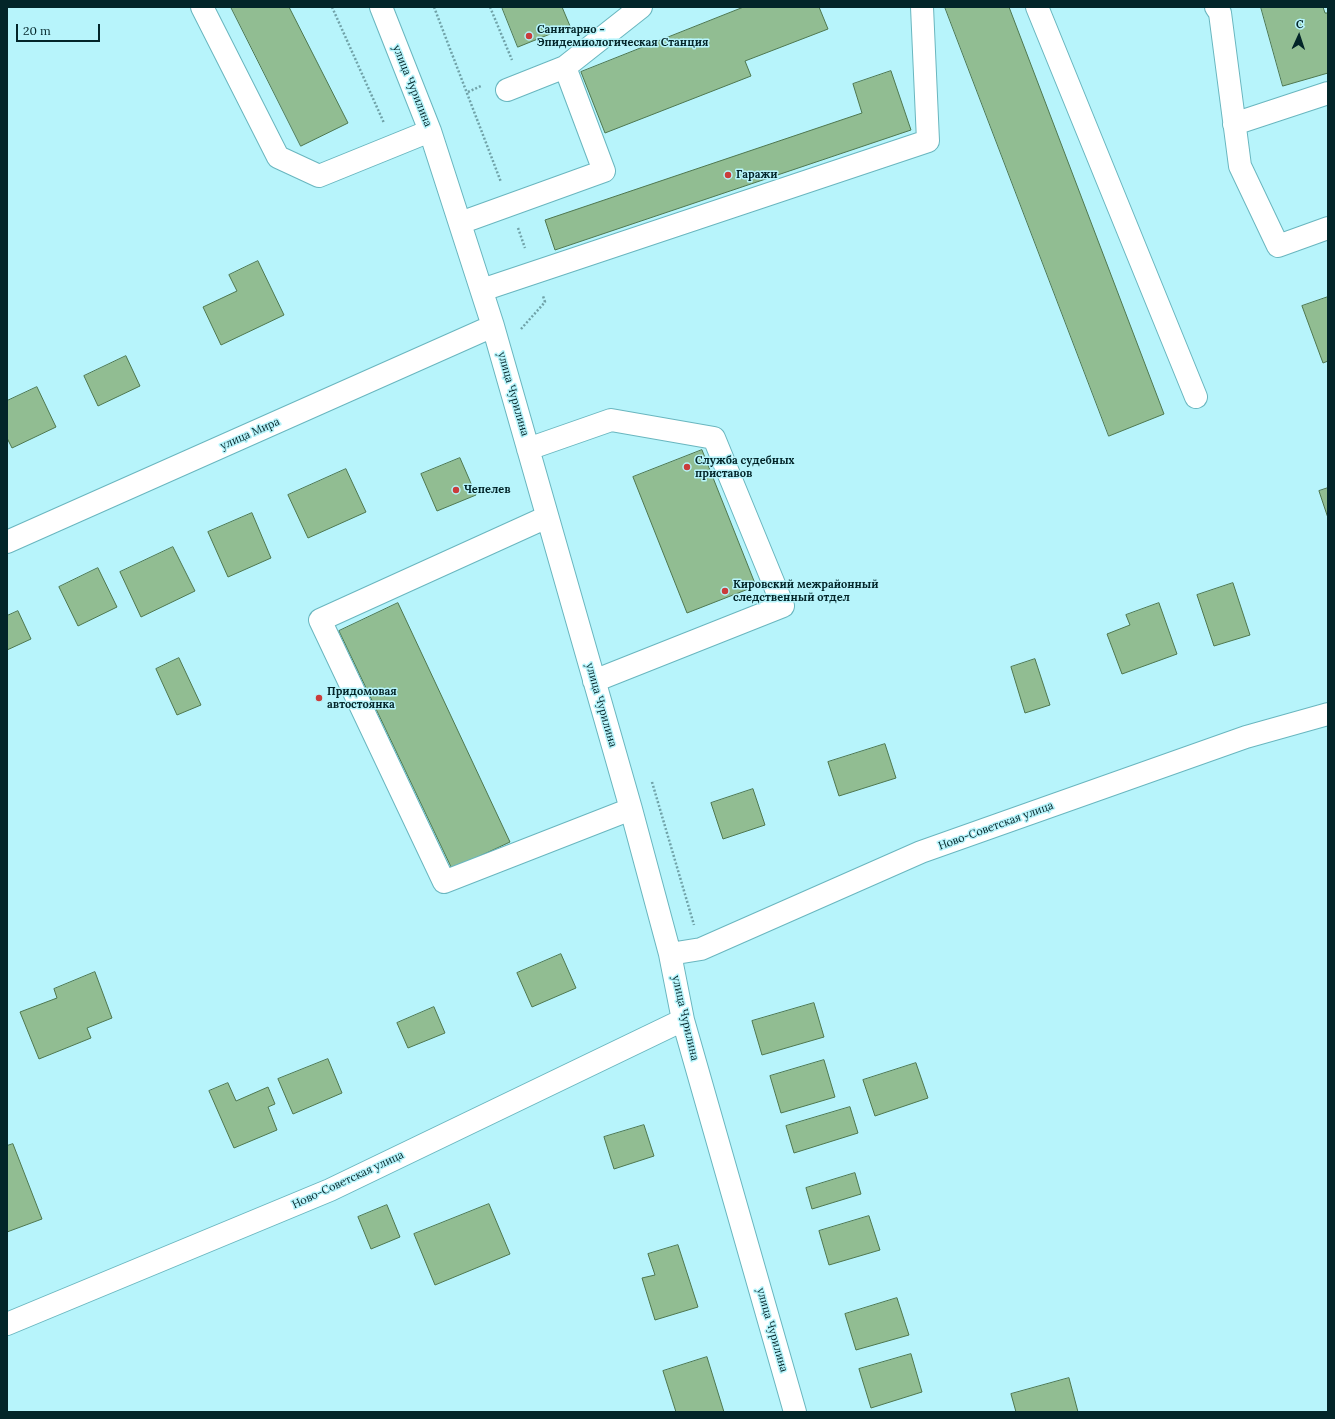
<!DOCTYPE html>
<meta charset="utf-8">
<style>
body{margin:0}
#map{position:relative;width:1335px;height:1419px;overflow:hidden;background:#b7f4fb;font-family:Lora,serif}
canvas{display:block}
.frame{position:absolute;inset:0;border:8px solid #032529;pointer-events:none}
.north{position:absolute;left:1279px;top:16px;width:40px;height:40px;-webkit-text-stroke:3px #b7f4fb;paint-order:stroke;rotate:3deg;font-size:11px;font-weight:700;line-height:16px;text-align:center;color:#032529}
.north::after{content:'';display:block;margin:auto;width:14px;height:18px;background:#032529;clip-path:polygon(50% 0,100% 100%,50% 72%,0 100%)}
.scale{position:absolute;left:16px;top:24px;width:84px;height:18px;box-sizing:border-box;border:2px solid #032529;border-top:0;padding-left:5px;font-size:12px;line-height:14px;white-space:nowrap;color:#032529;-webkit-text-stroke:3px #b7f4fb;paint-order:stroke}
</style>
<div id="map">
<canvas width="1335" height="1419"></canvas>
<div class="frame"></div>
<div class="north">С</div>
<div class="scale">20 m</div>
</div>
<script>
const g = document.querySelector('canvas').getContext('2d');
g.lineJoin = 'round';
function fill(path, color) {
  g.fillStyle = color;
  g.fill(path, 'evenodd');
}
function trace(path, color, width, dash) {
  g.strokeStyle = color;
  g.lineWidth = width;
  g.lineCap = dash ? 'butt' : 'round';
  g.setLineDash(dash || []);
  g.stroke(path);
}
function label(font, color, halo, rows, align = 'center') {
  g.font = font + ' Lora,serif';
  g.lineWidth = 3;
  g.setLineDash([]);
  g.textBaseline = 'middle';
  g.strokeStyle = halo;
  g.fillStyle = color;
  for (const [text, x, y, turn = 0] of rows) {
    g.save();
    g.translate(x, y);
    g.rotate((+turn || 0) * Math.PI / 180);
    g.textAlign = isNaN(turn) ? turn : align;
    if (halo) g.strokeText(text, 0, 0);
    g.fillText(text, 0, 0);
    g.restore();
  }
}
const building = new Path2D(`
 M231 7H289L348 123 301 146Z
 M502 7H562L570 26 518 47Z
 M744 7H819L828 29 745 61 751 76 605 133 581 72Z
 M945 7H1009L1164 414 1109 436Z
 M1261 7H1323L1325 13H1328V73L1283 86Z
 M891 71 911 130 555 250 545 220 862 113 853 84Z
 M258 261 284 315 221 345 203 307 237 291 229 275Z
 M1328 297V361L1323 363 1302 306Z
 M126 356 140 386 98 406 84 376Z
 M37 387 56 427 12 448 7 438V401Z
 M702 450 756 586 687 613 633 477Z
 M460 458 476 495 437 511 421 474Z
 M346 469 366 512 308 538 288 495Z
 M1328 488V518L1319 491Z
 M252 513 271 558 228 577 208 532Z
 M173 547 195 591 141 617 120 572Z
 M98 568 117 607 78 626 59 587Z
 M1233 583 1250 635 1214 646 1197 595Z
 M398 603 510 842 452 869 339 631Z
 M1159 603 1177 654 1122 674 1107 634 1130 625 1126 615Z
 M18 611 31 639 7 650V616Z
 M179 658 201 705 177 715 156 669Z
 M1035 659 1050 705 1025 713 1011 667Z
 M885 744 896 778 839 796 828 762Z
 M753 789 765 825 723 839 711 803Z
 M561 954 576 988 532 1007 517 973Z
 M95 972 112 1018 87 1028 91 1038 39 1059 20 1012 57 998 54 989Z
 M814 1003 824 1037 762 1055 752 1021Z
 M434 1007 445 1033 408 1048 397 1023Z
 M328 1059 342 1093 293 1114 278 1079Z
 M824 1060 835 1097 781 1113 770 1076Z
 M916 1063 928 1098 875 1116 863 1080Z
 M228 1083 236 1101 268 1087 275 1104 268 1107 277 1130 234 1148 209 1091Z
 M850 1107 858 1133 794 1153 786 1126Z
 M644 1125 654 1156 614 1169 604 1137Z
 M13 1144 42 1219 7 1232V1146Z
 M855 1173 861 1194 812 1209 806 1188Z
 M489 1204 510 1254 435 1285 414 1234Z
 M387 1205 400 1237 371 1249 358 1217Z
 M869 1216 880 1250 829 1265 819 1231Z
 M678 1245 698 1307 655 1320 642 1278 655 1275 648 1254Z
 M897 1298 909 1335 856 1350 845 1314Z
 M911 1354 922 1392 871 1408 859 1369Z
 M707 1357 724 1412H676L663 1371Z
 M1069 1378 1078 1412H1016L1011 1394Z`);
const path = new Path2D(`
 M332 7 384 123
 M434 7 501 182
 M490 7 512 60
 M468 92 481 86
 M518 228 525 248
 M521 329 545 302 543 296
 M652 782 694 925`);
const minor = new Path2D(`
 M202 7 278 157 319 176 430 131
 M381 7 430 131 493 326 631 809 670 954 683 1020 795 1412
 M1037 7 1196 397
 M1216 7 1220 13 1240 166 1278 246 1328 228
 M565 67 641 7
 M1234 124 1328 93
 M460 223 604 171 565 67 507 90
 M482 290 928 141 922 7
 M528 449 611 420 714 438 783 606 594 681
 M547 517 320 620 444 882 631 809
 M7 542 493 326
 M670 954 701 949 921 852 1246 737 1328 714
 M7 1324 330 1190 683 1020`);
const markers = [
 [529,36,4,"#ca3c3b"],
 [728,175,4,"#ca3c3b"],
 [687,467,4,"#ca3c3b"],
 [456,490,4,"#ca3c3b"],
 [725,591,4,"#ca3c3b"],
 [319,698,4,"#ca3c3b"]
];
const poiNames = [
 ["Санитарно -",537,30],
 ["Эпидемиологическая Станция",537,43],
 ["Гаражи",736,175],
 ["Служба судебных",695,461],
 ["приставов",695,474],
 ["Чепелев",464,490],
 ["Кировский межрайонный",733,585],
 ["следственный отдел",733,598],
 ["Придомовая",327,692],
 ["автостоянка",327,705]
];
const streetNames = [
 ["улица Чурилина",412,86,68],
 ["улица Чурилина",513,394,74],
 ["улица Мира",250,434,-24],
 ["улица Чурилина",601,705,74],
 ["Ново-Советская улица",996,826,-20],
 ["улица Чурилина",685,1018,77],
 ["Ново-Советская улица",348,1180,-25],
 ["улица Чурилина",772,1330,74]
];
fill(building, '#91bd92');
trace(building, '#4e774f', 1);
trace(minor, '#69b6bf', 24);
trace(path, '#70a2a8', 2.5, [2, 2]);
trace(minor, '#fff', 22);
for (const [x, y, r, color] of markers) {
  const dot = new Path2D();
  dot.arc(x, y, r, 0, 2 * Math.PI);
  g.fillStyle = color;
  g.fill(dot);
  trace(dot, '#b7f4fb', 1.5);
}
label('bold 11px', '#032529', '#b7f4fb', poiNames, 'left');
label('11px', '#032529', '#b7f4fb', streetNames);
</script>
